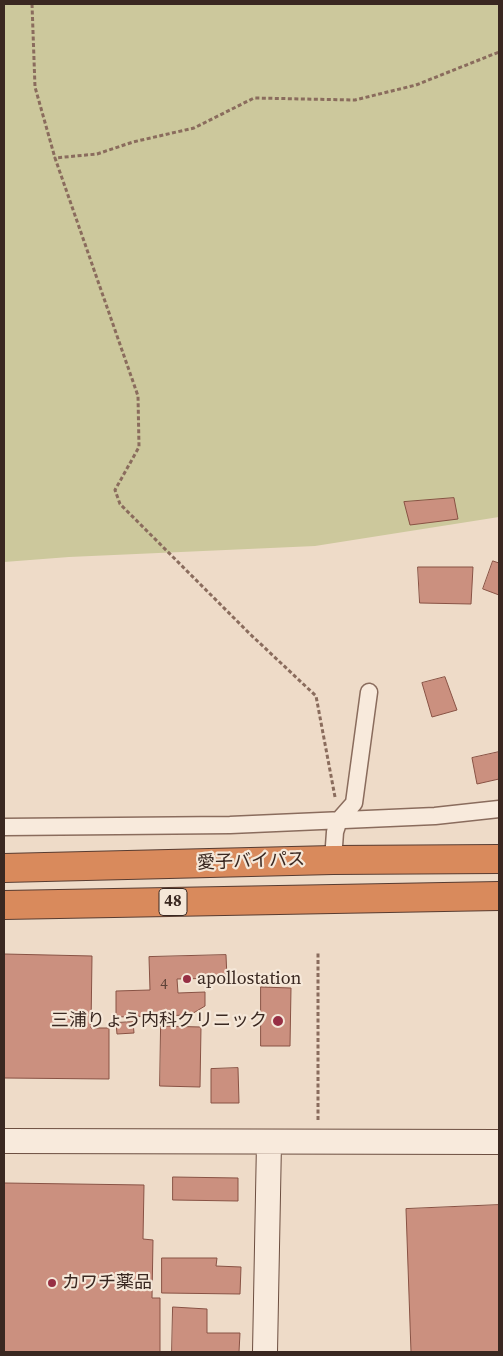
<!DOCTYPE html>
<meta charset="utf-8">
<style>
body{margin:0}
#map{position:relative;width:503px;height:1356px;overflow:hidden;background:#eedbc8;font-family:"Source Serif 4",serif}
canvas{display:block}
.frame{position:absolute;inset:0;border:5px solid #3a2821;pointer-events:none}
</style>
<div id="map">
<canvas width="503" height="1356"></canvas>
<div class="frame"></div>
</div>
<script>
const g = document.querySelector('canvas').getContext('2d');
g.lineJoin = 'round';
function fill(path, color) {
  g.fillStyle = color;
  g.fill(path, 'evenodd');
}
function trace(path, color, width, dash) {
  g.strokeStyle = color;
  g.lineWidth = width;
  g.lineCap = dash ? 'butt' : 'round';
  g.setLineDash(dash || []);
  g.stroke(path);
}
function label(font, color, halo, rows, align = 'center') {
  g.font = font + ' "Source Serif 4","Noto Sans JP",serif';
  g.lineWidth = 4.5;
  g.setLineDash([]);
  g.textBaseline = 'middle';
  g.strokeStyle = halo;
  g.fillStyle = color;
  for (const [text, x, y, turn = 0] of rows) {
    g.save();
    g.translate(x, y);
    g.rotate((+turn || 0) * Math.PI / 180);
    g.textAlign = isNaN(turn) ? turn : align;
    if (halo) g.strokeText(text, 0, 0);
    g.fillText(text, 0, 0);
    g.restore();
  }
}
const green = new Path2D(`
 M4 4H499V517L315 546 69 557 4 562Z`);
const building = new Path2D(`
 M454 498 458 519 410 525 404 502Z
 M493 561 499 563V595L483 589Z
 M418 567H473L471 604 420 603Z
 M445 677 457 710 432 717 422 683Z
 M499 752V779L477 784 472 758Z
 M4 954 92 956 91 1028H109V1079L4 1078Z
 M226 955 227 978 177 979 178 993 205 992V1006L190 1015 116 1017V991L150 990 149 957Z
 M261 987 291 988 290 1046H261Z
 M133 1022 134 1033 117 1034 116 1023Z
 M161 1026 201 1027 200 1087 160 1086Z
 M238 1068 239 1103H211V1069Z
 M173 1177 238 1178V1201L173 1200Z
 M4 1183 144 1185 143 1239 153 1240 152 1298H160V1352H4Z
 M499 1205V1352H411L406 1209Z
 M162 1258H217L216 1266 241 1267 240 1294 162 1293Z
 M173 1307 207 1309V1333H240L239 1352H172Z`);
const path = new Path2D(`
 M32 4 35 87 55 158
 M335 797 316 696 250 634 120 504 115 490 139 447 138 396 55 158 97 154 133 142 194 128 254 98 355 100 416 85 499 52
 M318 1120V953`);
const street = new Path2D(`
 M4 827 230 825 435 816 499 809
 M333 860 335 832 339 820 354 803 369 692`);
const secondary = new Path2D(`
 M4 1141 499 1142
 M265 1352 269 1142`);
const highway = new Path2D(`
 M4 868 333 860 499 859
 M4 905 499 896`);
const markers = [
 [187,979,5,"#972f44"],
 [278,1021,6,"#972f44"],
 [52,1283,5,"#972f44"]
];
const numberNames = [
 ["4",164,985]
];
const shields = [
 [173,902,28]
];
const shieldNames = [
 ["48",173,902]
];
const streetNames = [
 ["愛子バイパス",251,862,-2]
];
const poiNames = [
 ["apollostation",197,979],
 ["三浦りょう内科クリニック",267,1021,"right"],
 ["カワチ薬品",62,1283]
];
fill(green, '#ccc89c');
fill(building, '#cb907f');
trace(building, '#885244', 1);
trace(street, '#8a6c5d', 19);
trace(secondary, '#6c4e40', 26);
trace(highway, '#583c31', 30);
trace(path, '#8a6c5d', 3, [4, 2.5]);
trace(street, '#f8eadc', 16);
trace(secondary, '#f8eadc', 24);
trace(highway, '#d98a5c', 28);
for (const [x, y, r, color] of markers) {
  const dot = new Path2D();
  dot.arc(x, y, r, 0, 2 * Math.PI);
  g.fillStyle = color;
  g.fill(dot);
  trace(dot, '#f5e7d8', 2);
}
label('15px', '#5e4238', null, numberNames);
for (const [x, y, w] of shields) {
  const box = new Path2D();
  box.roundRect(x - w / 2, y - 13.5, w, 27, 4);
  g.fillStyle = '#f5e7d8';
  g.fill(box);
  trace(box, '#3a2821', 1);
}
label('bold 16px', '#3a2821', null, shieldNames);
label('18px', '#3a2821', '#f5e7d8', streetNames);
label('18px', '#3a2821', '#f5e7d8', poiNames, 'left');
</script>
